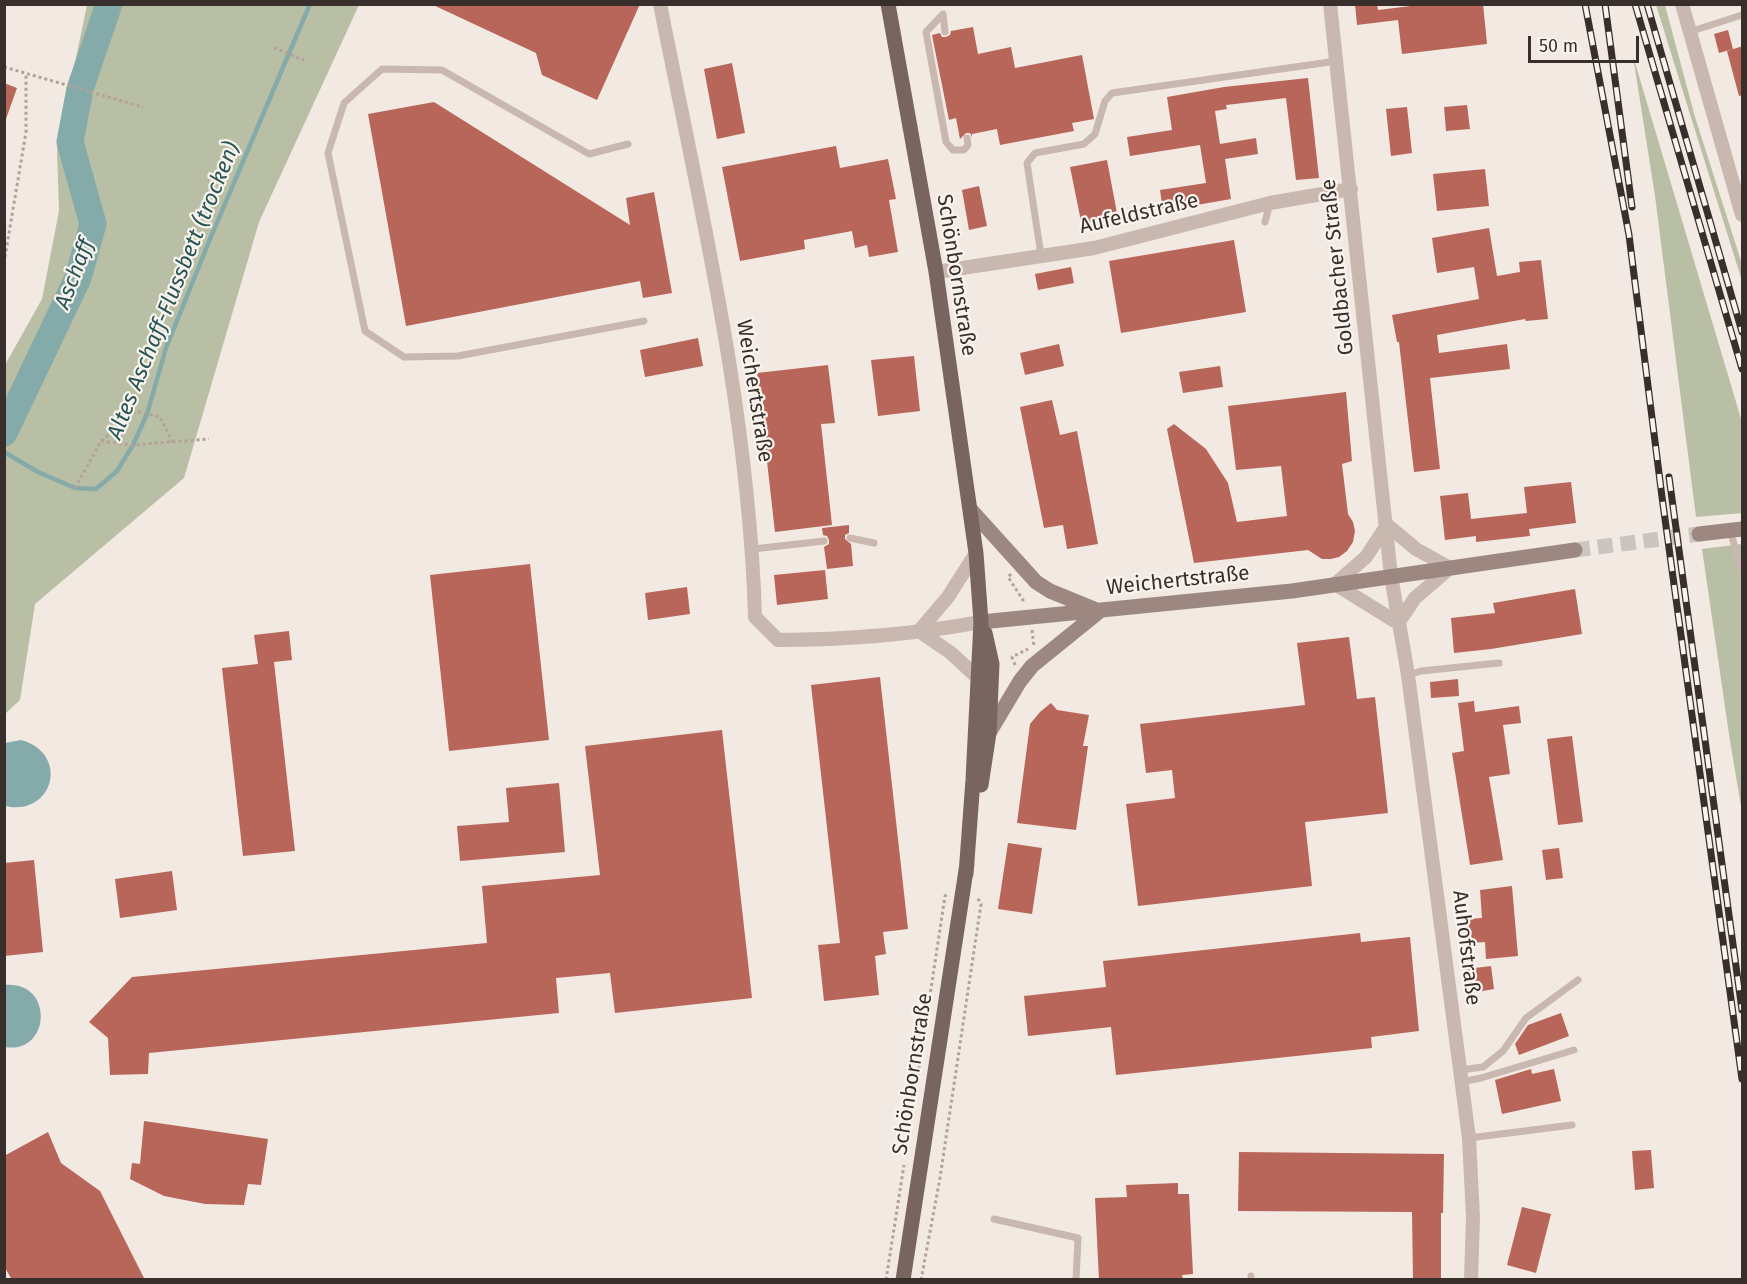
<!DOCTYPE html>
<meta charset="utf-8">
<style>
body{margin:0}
#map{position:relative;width:1747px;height:1284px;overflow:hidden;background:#f1e9e2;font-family:"Fira Sans",sans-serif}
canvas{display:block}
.frame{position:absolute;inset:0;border:6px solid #382f2c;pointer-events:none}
.scale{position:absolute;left:1528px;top:36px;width:111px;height:27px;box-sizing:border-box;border:3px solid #382f2c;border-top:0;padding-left:8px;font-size:18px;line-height:21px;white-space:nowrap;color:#382f2c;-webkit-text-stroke:4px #f9f3ee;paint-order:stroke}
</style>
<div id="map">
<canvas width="1747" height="1284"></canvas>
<div class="frame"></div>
<div class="scale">50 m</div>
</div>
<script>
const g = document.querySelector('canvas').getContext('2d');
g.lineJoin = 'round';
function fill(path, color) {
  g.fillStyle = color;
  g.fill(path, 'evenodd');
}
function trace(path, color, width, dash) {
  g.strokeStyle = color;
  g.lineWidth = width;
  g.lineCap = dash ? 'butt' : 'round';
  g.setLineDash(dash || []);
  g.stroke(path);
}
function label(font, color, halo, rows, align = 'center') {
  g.font = font + ' "Fira Sans",sans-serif';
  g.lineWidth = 4.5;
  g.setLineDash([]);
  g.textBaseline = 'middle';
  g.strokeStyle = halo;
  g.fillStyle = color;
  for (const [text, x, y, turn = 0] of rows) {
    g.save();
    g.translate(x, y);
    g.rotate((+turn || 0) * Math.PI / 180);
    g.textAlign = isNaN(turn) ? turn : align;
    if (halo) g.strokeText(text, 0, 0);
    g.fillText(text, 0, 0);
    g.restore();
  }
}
const green = new Path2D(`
 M87 5H359L259 222 184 478 35 604 20 700 5 714V365L42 299 59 211 57 149Z
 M1656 5H1665L1695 117 1742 264V281Z
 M1633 56 1742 422V513L1696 517 1655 196Z
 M1742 544V812L1730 741 1702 549Z`);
const water = new Path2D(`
 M21 740C70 753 54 817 5 806V743Z
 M4 985C55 980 51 1055 5 1047Z`);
const stream = new Path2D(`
 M4 452 38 472 75 488 96 489 117 471 133 445 147 414 166 348 210 239 310 4`);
const river = new Path2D(`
 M4 433 78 278 93 224 70 142 80 89 109 4`);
const building = new Path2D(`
 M431 4H640L597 100 542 75 536 53Z
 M1355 4H1377L1378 10 1427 4H1483L1487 44 1402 54 1398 20 1357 25Z
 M973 27 978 54 1011 47 1015 68 1082 55 1094 119 1072 123 1074 131 1000 145 997 129 972 134V137L970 133H966L960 139 956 118 949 120 932 35 940 33 942 37H946L950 35 951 31Z
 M1728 30 1733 49 1719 53 1714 34Z
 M1743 46V95L1739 96 1727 51Z
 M732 63 745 133 717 139 704 69Z
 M1308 78 1319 178 1296 180 1286 98 1226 105 1227 109 1215 111 1220 144 1256 138 1258 154 1225 159 1231 199 1163 211 1160 190 1206 183 1200 145 1130 156 1127 137 1172 130 1167 97 1224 87Z
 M4 83 17 88 6 119H4Z
 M434 102 630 225 626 198 654 192 672 293 643 298 640 281 406 326 368 114Z
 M1467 105 1470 129 1446 131 1444 107Z
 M1407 107 1412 153 1391 156 1386 109Z
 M836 146 840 168 888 159 896 199 889 200 898 252 869 257 867 245 855 248 852 231 804 240 805 249 740 261 722 167Z
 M1107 160 1119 224 1083 231 1070 167Z
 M1485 169 1489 206 1437 211 1433 174Z
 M979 186 987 226 969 230 962 190Z
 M1489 228 1497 276 1520 272 1519 262 1541 260 1548 319 1526 321 1525 319 1437 335 1439 353 1507 344 1510 369 1430 378 1440 469 1414 472 1399 342H1397L1392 315 1479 299 1474 267 1437 273 1432 238Z
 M1234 240 1246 312 1121 333 1109 261Z
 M1071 267 1074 283 1038 290 1035 274Z
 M698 338 703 366 645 377 640 350Z
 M1059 344 1064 366 1025 375 1020 353Z
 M914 356 920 411 878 416 871 360Z
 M828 365 835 423 821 424 832 525 775 532 757 373Z
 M1220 366 1223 387 1183 393 1179 372Z
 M1346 392 1352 461 1342 464 1348 514 1353 522 1355 531 1353 542 1347 551 1339 557 1331 559H1322L1308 550 1194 563 1167 429 1174 424 1206 449 1228 483 1237 522 1287 516 1281 466 1236 470 1228 406Z
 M1052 400 1060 435 1077 431 1098 544 1067 549 1063 525 1044 528 1020 407Z
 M1571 482 1576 523 1529 529 1530 536 1476 542V536L1445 540 1440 496 1468 493 1471 519 1527 513 1524 487Z
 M849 525V533L845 535V539L851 544 853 566 827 569 824 547 829 544V540L827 536 823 535 822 528Z
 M530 564 549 740 449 751 430 575Z
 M825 570 828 599 777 605 774 575Z
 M687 587 690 614 648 620 645 593Z
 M1575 589 1582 634 1491 649 1454 653 1451 618 1495 613 1493 603Z
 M289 631 292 660 274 662 295 851 243 856 222 668 258 664 254 635Z
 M1349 637 1357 699 1375 697 1388 813 1305 822 1312 886 1138 906 1126 804 1175 798 1172 770 1146 773 1140 724 1305 705 1297 643Z
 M880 677 908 929 883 932 886 954 875 956 879 995 824 1001 818 945 840 943 811 685Z
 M1458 679 1459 696 1431 698 1430 682Z
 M1474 701 1475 712 1519 706 1521 723 1503 725 1510 774 1489 777 1503 860 1470 865 1452 753 1464 751 1458 703Z
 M1051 703 1057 710 1089 715 1083 746H1088L1076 830 1017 823 1030 724 1040 712Z
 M722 730 752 998 615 1013 610 973 556 978 559 1013 149 1053 148 1074 110 1075 108 1038 89 1022 132 977 487 943 482 886 600 875 585 746Z
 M1572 736 1583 822 1558 825 1547 739Z
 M559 783 565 852 460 861 457 826 509 822 506 788Z
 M1008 843 1042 848 1032 914 998 909Z
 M1559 848 1563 878 1546 880 1542 850Z
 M34 860 43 952 4 956V863Z
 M172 871 177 910 120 918 115 879Z
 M1512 886 1518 956 1486 959 1485 942 1470 943 1468 919 1482 918 1480 890Z
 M1360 933 1361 942 1410 937 1419 1031 1371 1037 1372 1048 1116 1075 1111 1027 1028 1036 1024 996 1106 987 1103 961Z
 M1491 966 1494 989 1471 993 1467 969Z
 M1561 1013 1569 1036 1519 1055 1515 1044 1528 1025Z
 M1531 1069 1532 1074 1554 1069 1561 1101 1502 1114 1495 1080Z
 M144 1121 268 1139 261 1185 248 1184 244 1205 205 1204 164 1196 130 1179 132 1163 140 1164Z
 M48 1132 61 1163 100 1191 145 1280H12L4 1266V1156Z
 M1651 1150 1654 1188 1635 1190 1632 1151Z
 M1239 1152 1444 1154 1443 1213H1441V1280H1413L1412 1212 1238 1211Z
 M1178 1183V1194H1189L1193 1274 1182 1275 1183 1280H1099L1095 1198 1127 1197 1126 1185Z
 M1522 1207 1551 1214 1536 1273 1507 1265Z`);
const secondaryTunnel = new Path2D(`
 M1575 550 1699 534`);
const path = new Path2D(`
 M274 48 304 60
 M4 67 143 107
 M4 263 26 132V74
 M101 441 133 445 209 439
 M75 488 101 441 136 411 160 417 173 443
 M1011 574 1008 577 1025 603
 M1032 630 1034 646
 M1015 665 1012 657 1028 649
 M918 1075 945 896 948 893
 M886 1280 904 1165
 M921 1280 940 1178 981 904 977 897`);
const service = new Path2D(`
 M945 32 943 14 926 32 946 142 953 150H964L968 145 967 138
 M1689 32 1742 15
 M628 144 589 154 442 70 382 69 344 103 328 153 365 331 404 357 458 356 644 321
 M1265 222 1270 203
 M1041 255 1027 163 1035 153 1084 144 1095 134 1105 101 1112 93 1337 61
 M1730 530 1742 572
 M850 538 874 543
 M753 549 824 541
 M1408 675 1421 671 1499 663
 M1460 1070 1483 1067 1503 1051 1526 1018 1578 980
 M1461 1082 1481 1078 1574 1050
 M1469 1138 1572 1125
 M994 1219 1078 1238 1076 1280
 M1251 1280V1276`);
const minor = new Path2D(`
 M660 4C700 207 749 410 755 617L778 640C845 640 915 634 981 622
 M1330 4 1391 576 1408 675 1469 1138 1473 1217 1471 1280
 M1682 4 1742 215
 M936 272 1094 248 1270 203 1351 189
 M1387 525 1416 549 1450 568 1415 598 1398 623
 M1387 525 1366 557 1335 584 1398 623
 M919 631 948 597 976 553
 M919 631 951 653 978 678`);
const secondary = new Path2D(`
 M971 510 1036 582 1050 591 1094 609
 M1699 534 1742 529
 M981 622 1292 591 1575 550
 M989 733 1020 681 1032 666 1100 611`);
const primary = new Path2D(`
 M888 4 936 272 976 553 981 622 973 780 966 874
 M981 785 989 733 992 664 985 633
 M903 1280 967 864`);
const rail = new Path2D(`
 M1585 4 1629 235 1662 497 1742 1079
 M1605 4 1632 207
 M1635 4 1742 369
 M1647 4 1742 332
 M1669 477 1742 1010`);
const streetNames = [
 ["Aufeldstraße",1139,214,-13],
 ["Goldbacher Straße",1338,267,-96],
 ["Schönbornstraße",956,275,81],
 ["Weichertstraße",754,391,81],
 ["Weichertstraße",1178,581,-6],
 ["Auhofstraße",1466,948,83],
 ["Schönbornstraße",913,1074,-81]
];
const waterNames = [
 ["Aschaff",75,274,-69],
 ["Altes Aschaff-Flussbett (trocken)",174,291,-68]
];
fill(green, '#b9bfa4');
fill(water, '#84aba9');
trace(stream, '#84aba9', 4.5);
trace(river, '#84aba9', 27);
fill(building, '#b86659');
trace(secondaryTunnel, '#ccc4be', 15, [15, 8]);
trace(path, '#b4a299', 3, [3, 3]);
trace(service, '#c8b8af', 7);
trace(minor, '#c8b8af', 14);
trace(secondary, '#9c8881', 15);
trace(primary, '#78655f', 15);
trace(rail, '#382f2c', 7);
trace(rail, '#f9f3ee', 4.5, [14]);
label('21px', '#382f2c', '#f9f3ee', streetNames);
label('italic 22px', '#265553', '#f9f3ee', waterNames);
</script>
